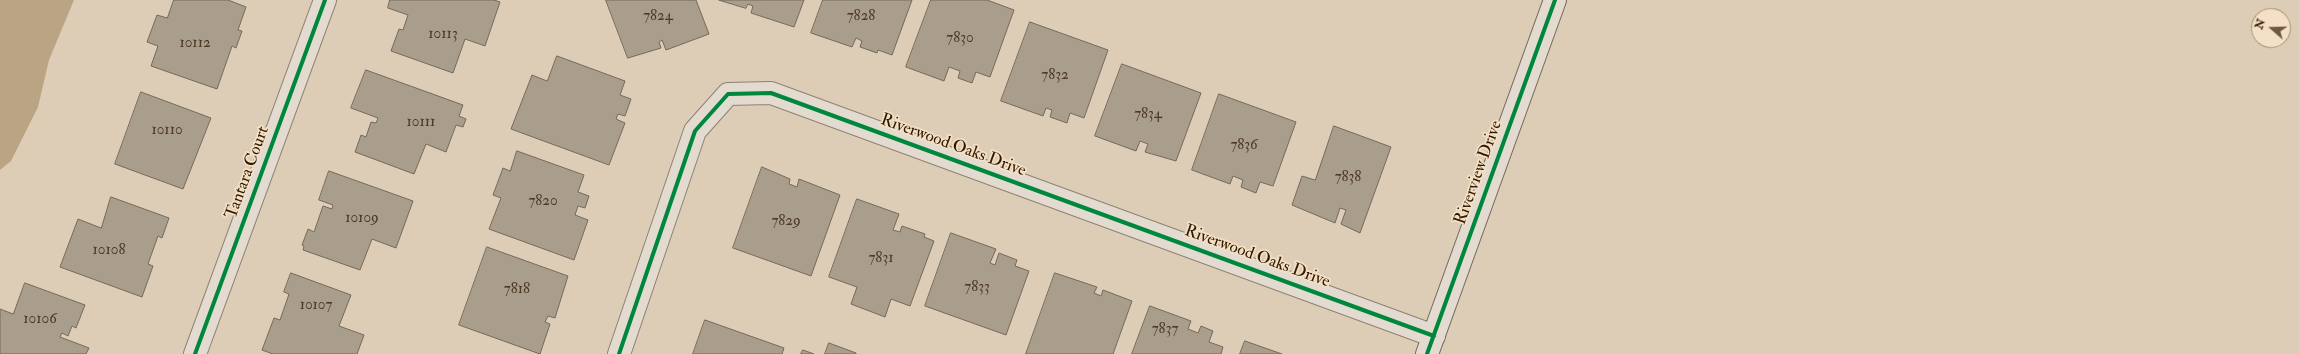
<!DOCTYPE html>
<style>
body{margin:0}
#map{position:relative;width:2299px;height:354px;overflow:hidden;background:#ddcdb6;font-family:"IM FELL Double Pica",serif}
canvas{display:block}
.north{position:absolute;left:2251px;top:8px;width:40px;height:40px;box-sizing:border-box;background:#f3e0c5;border:1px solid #a59076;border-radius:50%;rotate:290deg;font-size:11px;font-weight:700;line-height:16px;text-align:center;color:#301900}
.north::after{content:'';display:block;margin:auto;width:14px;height:18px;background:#6d5840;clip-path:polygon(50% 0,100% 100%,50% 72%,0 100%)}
</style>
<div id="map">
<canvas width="2299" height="354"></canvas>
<div class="north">N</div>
</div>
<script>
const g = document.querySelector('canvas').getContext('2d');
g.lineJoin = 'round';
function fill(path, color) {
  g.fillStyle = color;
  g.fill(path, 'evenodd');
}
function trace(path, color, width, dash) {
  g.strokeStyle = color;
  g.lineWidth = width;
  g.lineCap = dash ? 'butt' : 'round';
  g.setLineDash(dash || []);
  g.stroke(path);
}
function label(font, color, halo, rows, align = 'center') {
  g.font = font + ' "IM FELL Double Pica",serif';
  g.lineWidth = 3.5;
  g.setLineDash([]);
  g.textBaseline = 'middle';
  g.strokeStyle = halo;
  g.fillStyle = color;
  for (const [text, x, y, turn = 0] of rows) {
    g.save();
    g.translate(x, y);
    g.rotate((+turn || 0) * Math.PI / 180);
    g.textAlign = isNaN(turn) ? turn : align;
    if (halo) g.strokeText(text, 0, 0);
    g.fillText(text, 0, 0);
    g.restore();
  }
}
const water = new Path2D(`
 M0 0H74L49 60 38 107 11 161 0 170Z`);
const building = new Path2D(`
 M174 0H228L246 7 238 30 242 31 236 48 232 46 217 89 151 66 158 46 147 42 157 15 167 18Z
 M390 0H494L500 2 485 46 465 39 453 73 391 51 399 29 403 30 408 15 388 8Z
 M606 0H696L709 34 666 50 662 40 659 42 661 48 628 58Z
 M719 0H804L794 27 751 13 753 6 748 4 746 8Z
 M823 0H912L892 55 878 50 877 53 860 47 862 41 856 38 852 47 811 33Z
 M931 0H987L1014 10 990 77 976 72 972 83 958 78 960 71 949 67 944 81 906 67Z
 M1030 22 1108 50 1084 118 1070 113 1067 123 1050 117 1052 110 1046 108 1043 116 1001 101Z
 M557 56 625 81 620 95 631 99 625 116 618 114 616 119 625 123 609 165 511 129 532 75 547 81Z
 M1122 64 1201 93 1176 161 1145 152 1148 144 1140 141 1136 151 1095 136Z
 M366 70 463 105 459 116 466 119 463 127 456 125 446 152 426 144 414 174 355 152 361 135 366 137 371 122 376 123 378 118 351 108Z
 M141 92 211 118 183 189 115 164Z
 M1219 94 1296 122 1273 186 1260 182 1256 193 1241 187 1243 180 1233 176 1230 184 1192 170Z
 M1334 126 1391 147 1360 233 1341 224 1346 210 1340 208 1335 223 1292 205 1302 176 1315 180Z
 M517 151 584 175 578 192 589 196 585 208 578 206 575 215 588 220 574 260 489 229 501 198 493 195 503 168 510 171Z
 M762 167 790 179 789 184 797 187 799 179 840 195 811 276 733 248Z
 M329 171 413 201 396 248 372 239 360 270 303 250 304 246 302 245 308 229 314 232 323 206 332 209 333 205 319 200Z
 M111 197 169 218 162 238 158 236 148 264 153 266 142 297 60 267 78 219 101 228Z
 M857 199 899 214 893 230 900 232 902 226 925 234 924 237 934 241 910 306 891 299 885 317 851 304 857 287 829 277Z
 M951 233 996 249 990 263 995 265 999 253 1017 260 1015 266 1029 271 1006 335 925 306Z
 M487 247 568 276 555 318 548 316 545 322 550 324 540 354 459 325Z
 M291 273 351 295 339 326 364 335 357 354H273L262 350 274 318 280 320 289 294 284 292Z
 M1055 273 1097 287 1094 293 1101 296 1103 290 1132 301 1113 354H1026Z
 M25 283 85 305 76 328 72 326 68 336 62 333 60 337 89 348 86 354H0V309L13 314Z
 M1150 306 1191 321 1188 329 1198 333 1201 326 1213 331 1209 342 1223 347 1221 354H1132Z
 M705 320 784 348 782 354H693Z
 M1245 341 1282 354H1240Z
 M829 343 856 353V354H825Z
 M803 350 814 354H801Z`);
const street = new Path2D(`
 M195 354 325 0
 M619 354 695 131 728 94 771 93 1434 336`);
const secondary = new Path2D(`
 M1427 354 1555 0`);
const cycleway = new Path2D(`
 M195 354 325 0
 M619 354 695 131 728 94 771 93 1434 336
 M1427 354 1555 0`);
const numberNames = [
 ["7824",658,17],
 ["7828",861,17],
 ["10113",443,35],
 ["7830",960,39],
 ["10112",195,44],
 ["7832",1055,76],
 ["7834",1148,115],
 ["10111",421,123],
 ["10110",167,131],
 ["7836",1244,146],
 ["7838",1348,178],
 ["7820",543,202],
 ["10109",362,219],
 ["7829",786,222],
 ["10108",109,251],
 ["7831",881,259],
 ["7833",977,288],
 ["7818",517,290],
 ["10107",316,306],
 ["10106",40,320],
 ["7837",1165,330]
];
const streetNames = [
 ["Riverwood Oaks Drive",953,146,20],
 ["Tantara Court",248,173,-70],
 ["Riverview Drive",1479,173,-70],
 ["Riverwood Oaks Drive",1257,257,20]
];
fill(water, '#bba484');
fill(building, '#a99d8c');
trace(building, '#75695b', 1);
trace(street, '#8e8272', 24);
trace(secondary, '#75695b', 24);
trace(street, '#e3dbd0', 22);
trace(secondary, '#e3dbd0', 22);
trace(cycleway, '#00873e', 4);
label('15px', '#4e3a23', null, numberNames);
label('17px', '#301900', '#f3e0c5', streetNames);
</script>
